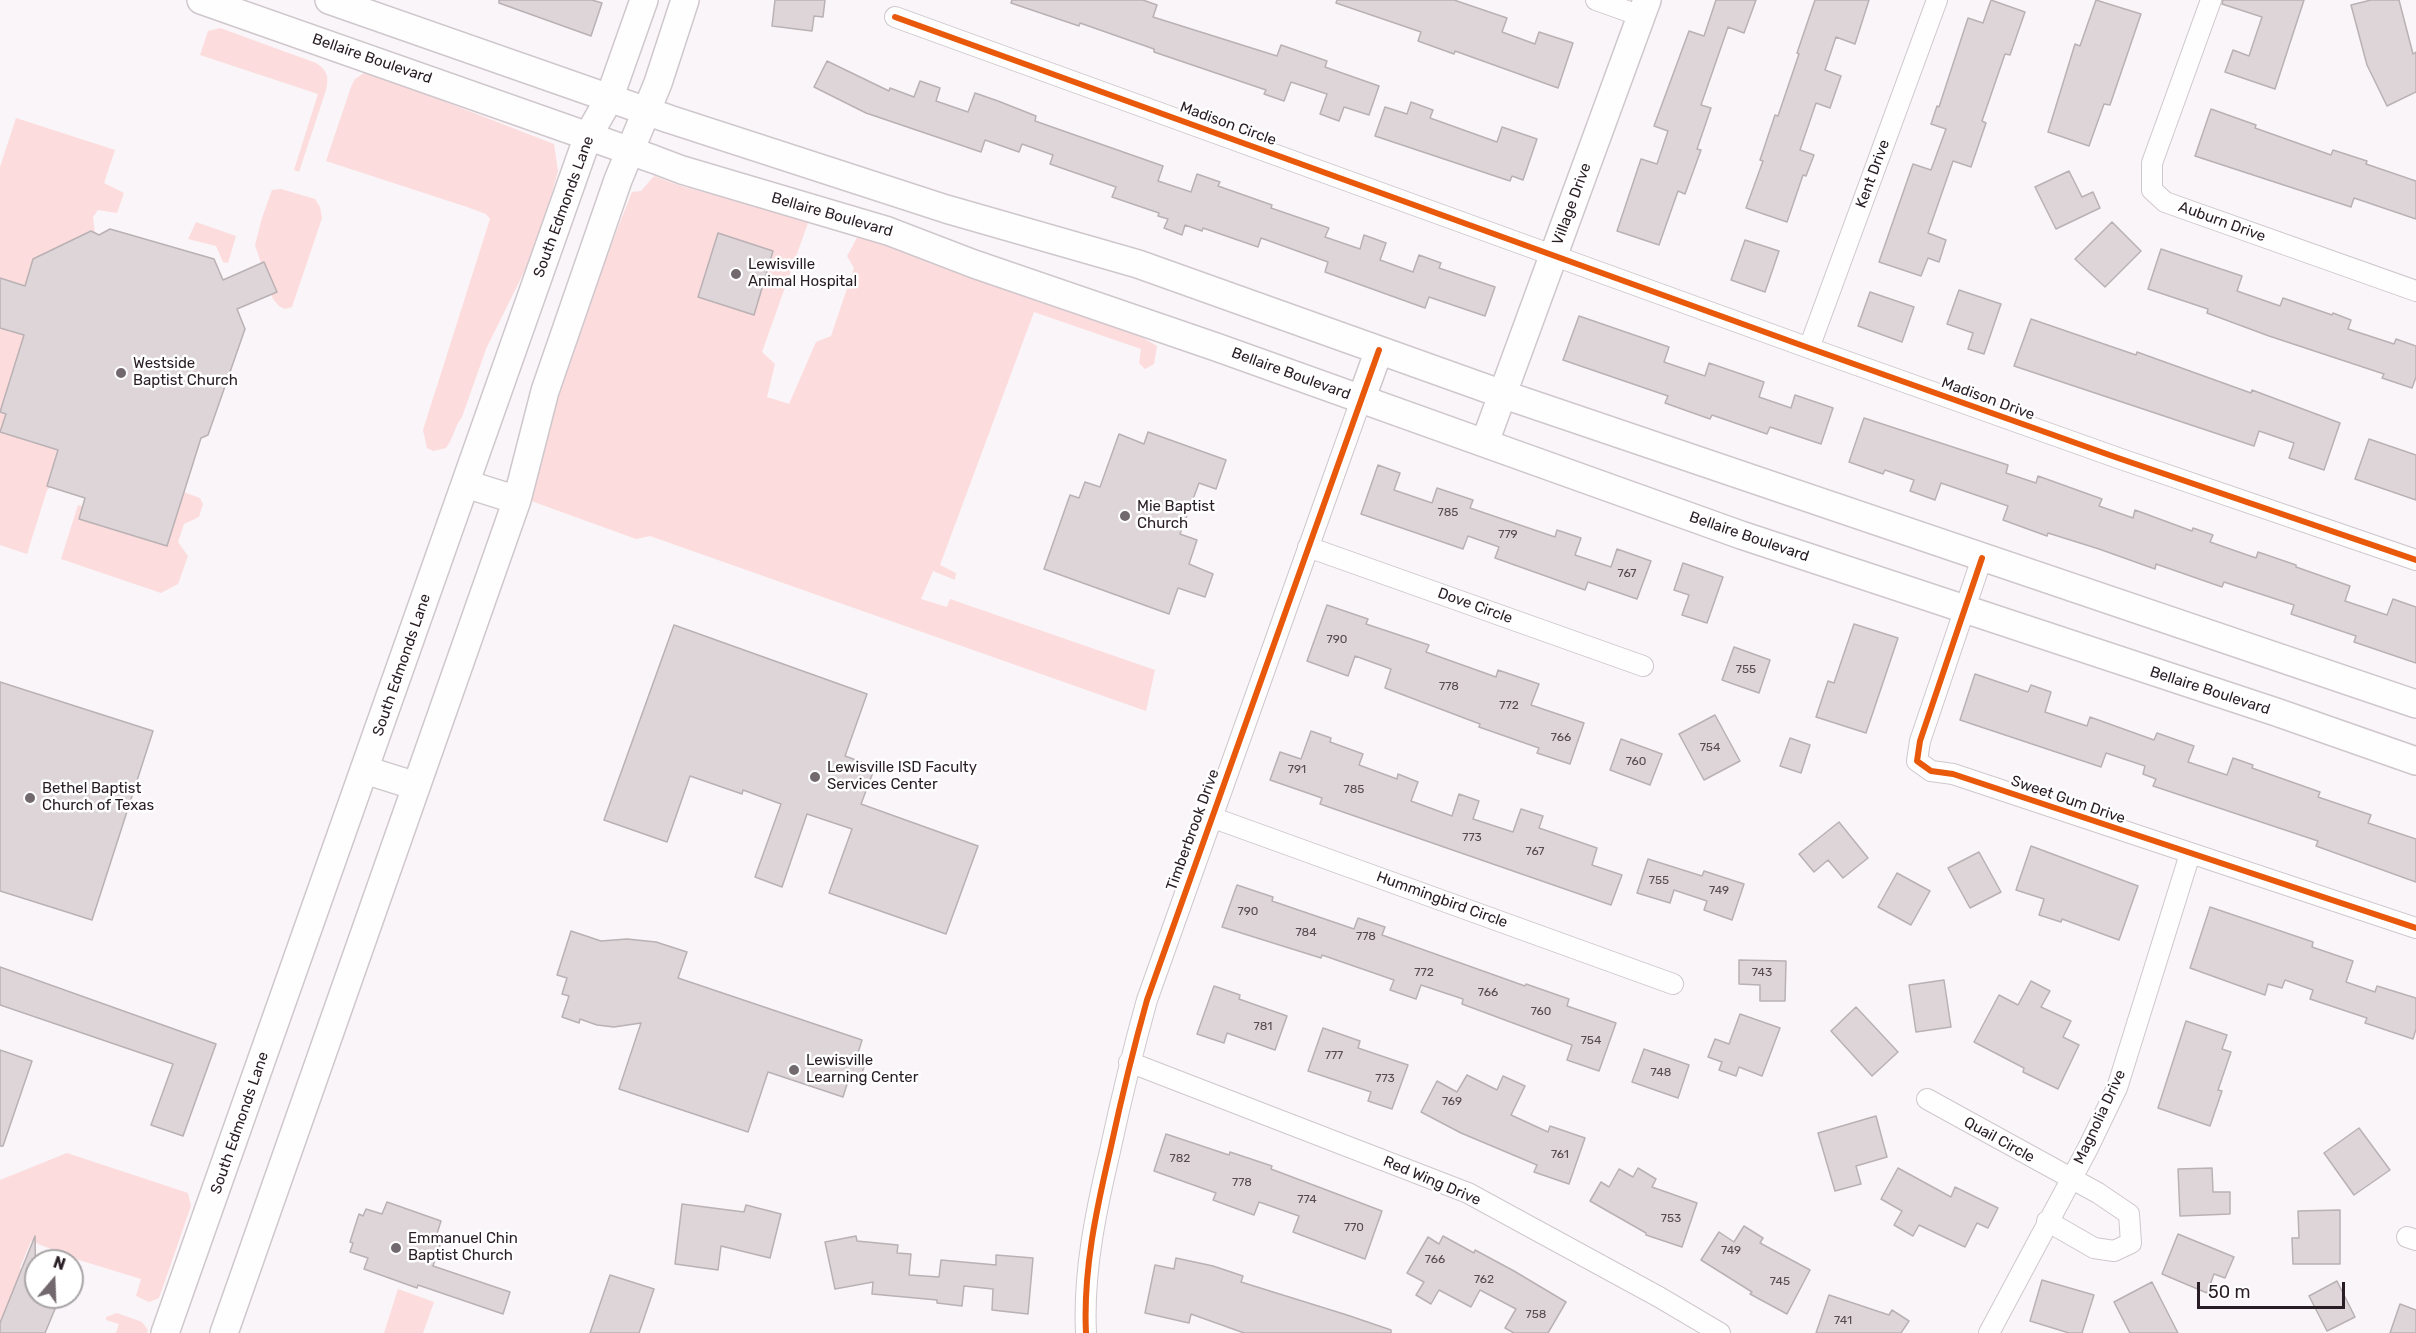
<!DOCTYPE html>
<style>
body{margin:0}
#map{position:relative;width:2416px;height:1333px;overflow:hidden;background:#faf5f8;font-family:Rubik,sans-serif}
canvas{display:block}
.north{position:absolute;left:24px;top:1249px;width:60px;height:60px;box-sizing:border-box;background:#fff;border:2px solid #a9a5a7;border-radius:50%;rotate:19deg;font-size:16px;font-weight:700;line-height:24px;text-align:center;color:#281d24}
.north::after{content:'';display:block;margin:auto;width:21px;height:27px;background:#72696e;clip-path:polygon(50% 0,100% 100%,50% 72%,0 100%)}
.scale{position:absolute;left:2197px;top:1282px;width:148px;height:27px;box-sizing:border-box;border:3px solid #281d24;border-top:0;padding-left:8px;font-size:18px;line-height:21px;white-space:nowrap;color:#281d24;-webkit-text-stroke:4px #fff;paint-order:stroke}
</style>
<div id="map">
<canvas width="2416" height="1333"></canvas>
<div class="north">N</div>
<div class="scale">50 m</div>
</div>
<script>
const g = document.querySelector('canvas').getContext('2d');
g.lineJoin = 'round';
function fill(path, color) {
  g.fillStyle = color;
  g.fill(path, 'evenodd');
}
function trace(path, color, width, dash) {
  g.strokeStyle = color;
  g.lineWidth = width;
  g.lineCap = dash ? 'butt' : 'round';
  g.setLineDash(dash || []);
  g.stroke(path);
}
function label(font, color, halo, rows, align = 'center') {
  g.font = font + ' Rubik,sans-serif';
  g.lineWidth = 5;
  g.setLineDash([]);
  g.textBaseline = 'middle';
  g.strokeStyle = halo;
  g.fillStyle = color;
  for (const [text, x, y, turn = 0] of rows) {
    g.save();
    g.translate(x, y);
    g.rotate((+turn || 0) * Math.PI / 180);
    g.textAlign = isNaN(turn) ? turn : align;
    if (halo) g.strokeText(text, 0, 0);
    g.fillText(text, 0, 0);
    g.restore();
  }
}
const green = new Path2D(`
 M220 28 316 63C328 71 329 77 326 90L299 172 294 170 318 94 200 55 208 31Z
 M364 73 376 75 554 144 558 171 549 204 526 268 486 349 462 417C455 425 454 437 446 448L433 451 427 448 423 430 490 219 486 214 467 207 326 161 351 87 355 79Z
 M16 118 115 150 104 183 124 193 117 213 98 210 93 217 96 244 34 288 0 286V167Z
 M654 176 684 187 809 220 762 352 775 364 767 397 789 404 816 342 831 336 854 268 847 256 858 236 889 245 1140 336 1157 346 1154 364 1145 369 1139 363 1141 349 1034 312 940 565 956 573 955 580 933 571 921 599 947 607 950 599 1155 670 1146 711 650 536 636 539 523 498C554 394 592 292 632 192L641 191Z
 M281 189 315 199 320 207 322 218 292 307 285 309 279 306 273 299 255 245 262 218 272 190Z
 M196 222 236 236 228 263 223 262 216 246 188 239Z
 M0 314 35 332 82 463 47 490 27 554 0 545Z
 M181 491 200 498 203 504 199 517 184 524 178 542 188 556 178 584 161 593 61 559 78 505 165 532Z
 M67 1153 188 1193 191 1206 159 1298 149 1302 136 1296 141 1279 79 1260 31 1241 20 1268 23 1271 0 1326V1180Z
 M398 1289 434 1302 423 1333H384Z
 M117 1313 142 1322 148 1330 147 1333H116L119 1324 106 1320V1317Z`);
const building = new Path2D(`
 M499 0H592L602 3 591 36 499 3Z
 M775 0H825L823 17 814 16 812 31 772 26Z
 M1012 0H1143L1157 5 1153 17 1277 56 1281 45 1327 61 1325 67 1379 86 1369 115 1344 107 1339 121 1320 114 1327 94 1291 82 1284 101 1264 94 1266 90 1154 52V49L1080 23 1079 26 1011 3Z
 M1337 0H1454L1507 18 1502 32 1535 44 1539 32 1573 43 1558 88 1455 51 1454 54 1418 41 1421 32 1336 3Z
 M1716 0H1756L1744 33 1728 27 1701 105 1711 108 1697 149 1701 150 1685 194 1678 191 1659 245 1617 231 1641 159 1657 164 1668 131 1654 126 1689 31 1704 36Z
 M1815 0H1869L1855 44 1836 37 1825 70 1841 76 1830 108 1816 103 1800 150 1814 155 1806 176 1803 175 1787 222 1746 208 1763 161 1760 160 1775 115 1778 116 1799 54 1797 53Z
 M1991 0 2025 12 2010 55 2005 54 1982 121 1986 123 1971 167 1953 161 1928 233 1946 240 1939 262 1928 258 1921 276 1879 262 1913 164 1931 170 1946 129 1931 124 1937 106 1939 107 1968 18 1983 23Z
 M2096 0 2141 14 2110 105 2104 104 2089 146 2048 132 2075 44 2080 46Z
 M2223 0H2304L2275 89 2225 72 2233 50 2249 56 2262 17 2222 4Z
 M2371 0H2399L2413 54 2416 52V92L2387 106 2367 65 2351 5Z
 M827 61 889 91 890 88 914 97 920 81 940 88 936 101 968 112 975 93 998 101 1036 116 1035 121 1163 166 1158 181 1191 192 1197 174 1220 182 1218 186 1272 205 1271 208 1329 228 1325 237 1360 249 1364 235 1386 243 1380 260 1413 272 1419 255 1441 263 1439 268 1495 287 1485 316 1429 297 1425 308 1325 272 1328 262 1261 238 1258 247 1203 228 1202 231 1185 225 1182 235 1164 228 1168 219 1158 216 1159 213 1112 197 1116 187 1050 164 1053 155 1022 144 1019 152 985 140 981 152 866 113 814 87Z
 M1411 102 1433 110 1430 118 1497 142 1502 127 1537 139 1523 180 1512 176 1510 181 1375 136 1385 107 1407 114Z
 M2211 109 2256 125 2255 128 2331 155 2333 150 2367 161 2366 164 2416 181V219L2354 198 2351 207 2195 156Z
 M2069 171 2082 197 2093 192 2100 208 2056 229 2035 187Z
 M2112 222 2141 251 2105 287 2075 259Z
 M110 229 214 259 223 280 264 262 277 292 237 309 245 329 208 435 201 438 167 546 79 519 85 498 47 486 58 450 0 432 6 414 0 412 24 335 0 328V278L25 286 33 259 91 231 99 235Z
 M718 233 773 251 754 315 698 297Z
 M1745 240 1779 251 1765 292 1731 280Z
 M2161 249 2242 276 2237 291 2280 306 2283 298 2332 315 2333 313 2351 320 2348 329 2394 344 2396 339 2416 346V377L2412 388 2382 378 2384 374 2269 336 2207 313 2208 309 2148 289Z
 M1959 290 2001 304 1984 354 1968 349 1973 333 1947 324Z
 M1870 292 1914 307 1902 342 1858 326Z
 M1579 316 1669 347 1664 362 1705 376 1709 363 1764 382 1759 397 1791 408 1795 395 1833 408 1821 444 1770 427 1767 434 1712 415 1710 419 1665 403 1668 396 1563 360Z
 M2031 319 2136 355 2137 352 2251 393 2252 390 2340 423 2324 470 2289 458 2294 443 2259 431 2254 446 2014 366Z
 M1864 418 2008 465 2006 473 2036 483 2038 476 2102 499 2099 506 2133 518 2135 510 2192 531 2193 528 2213 535 2210 542 2256 558 2258 552 2296 565V567L2350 586 2345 601 2387 615 2393 599 2416 607V663L2354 642 2356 636 2291 614 2294 605 2224 582 2222 587 2156 564 2155 569 2099 549 2048 533 2047 536 2003 520 2008 506 1941 483 1935 500 1910 491 1914 480 1885 470 1883 474 1849 462Z
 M1148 432 1226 460 1216 489 1199 483 1180 534 1197 540 1189 564 1213 574 1205 597 1178 588 1169 614 1044 569 1070 495 1079 498 1085 482 1100 487 1119 434 1144 444Z
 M2369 439 2416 455V500L2355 479Z
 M1378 465 1400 473 1394 490 1432 503 1437 488 1473 500 1470 508 1555 537 1557 530 1581 538 1575 555 1611 567 1617 549 1651 561 1637 599 1588 582 1585 590 1495 558 1499 547 1468 536 1463 549 1361 514Z
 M1683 563 1723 577 1707 623 1682 615 1689 595 1674 590Z
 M1327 605 1368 619 1366 624 1429 645 1426 652 1496 677 1498 670 1539 684 1531 705 1584 723 1570 764 1537 753 1539 748 1479 727 1480 724 1385 688 1391 669 1355 656 1348 676 1307 661Z
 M1854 624 1898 638 1866 733 1816 717 1828 681 1834 683Z
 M674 625 867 694 845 756 875 767 861 804 978 846 946 934 829 893 852 829 807 814 782 887 755 877 781 804 743 790 742 794 690 776 667 842 604 820Z
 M1734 647 1770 660 1759 693 1722 680Z
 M1975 674 2028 692 2031 685 2051 692 2045 712 2087 726 2090 717 2154 740 2157 733 2194 746 2188 762 2227 775 2233 758 2253 765 2252 768 2320 792 2318 797 2371 815 2368 823 2416 839V882L2316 846 2318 841 2153 786 2156 779 2143 774 2145 766 2106 753 2101 767 1960 720Z
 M0 682 153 731 92 920 0 891Z
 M1715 715 1740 761 1704 780 1679 734Z
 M1311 731 1331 738 1330 742 1363 754 1359 765 1397 779 1398 774 1418 782 1411 801 1452 816 1459 794 1479 801 1473 819 1513 832 1521 809 1543 816 1539 828 1597 848 1592 865 1622 875 1611 905 1320 804 1322 798 1270 780 1280 752 1301 759Z
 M1790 738 1810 745 1801 773 1780 766Z
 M1621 739 1662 754 1650 785 1610 770Z
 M1839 822 1868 858 1843 878 1828 860 1814 872 1799 854Z
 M2031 846 2138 886 2119 940 2062 919 2061 922 2039 915 2044 899 2016 890Z
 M1979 852 2001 892 1970 908 1948 868Z
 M1648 859 1702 876 1704 871 1744 884 1732 920 1704 910 1707 901 1674 890 1670 903 1637 893Z
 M1897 873 1930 891 1911 925 1878 907Z
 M1237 885 1273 897 1272 901 1354 929 1358 918 1385 927 1382 935 1525 986 1526 984 1569 999 1567 1006 1616 1023 1599 1071 1567 1060 1572 1045 1462 1004 1463 999 1421 985 1416 999 1390 990 1394 980 1322 955 1321 958 1222 927Z
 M2210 907 2313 942 2312 947 2353 961 2346 982 2375 992 2377 986 2416 998V1029L2413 1039 2365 1023 2367 1018 2310 999 2313 990 2285 980 2282 988 2268 984 2265 995 2190 968Z
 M571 931 601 941 627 939 656 942 687 952 678 978 862 1040 858 1053 868 1056 859 1081 849 1078 843 1097 768 1072 748 1132 619 1089 641 1023 614 1027 597 1025 580 1019 579 1023 562 1017 569 996 562 994 567 978 557 975Z
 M1739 960 1786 961 1785 1001H1760V985L1739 984Z
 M0 967 216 1044 183 1136 151 1125 173 1064 0 1005Z
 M1944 980 1951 1027 1916 1032 1909 985Z
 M2031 981 2050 991 2041 1007 2071 1021 2063 1037 2079 1045 2058 1089 2023 1072 2024 1068 1974 1042 1999 995 2018 1005Z
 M1214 986 1240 995 1239 999 1287 1016 1275 1050 1227 1033 1224 1043 1197 1034Z
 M1856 1007 1898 1052 1872 1076 1831 1031Z
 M1740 1014 1780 1028 1762 1076 1739 1067 1736 1076 1719 1070 1722 1062 1708 1057 1715 1039 1729 1044Z
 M2186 1021 2227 1035 2222 1049 2231 1052 2218 1090 2222 1091 2210 1126 2158 1108Z
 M1323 1028 1360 1041 1358 1048 1408 1065 1392 1109 1368 1101 1371 1092 1308 1071Z
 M1644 1049 1689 1065 1678 1098 1632 1082Z
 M0 1050 32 1061 3 1146H0Z
 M1467 1075 1497 1090 1503 1076 1525 1086 1511 1115 1548 1132 1550 1126 1585 1138 1569 1184 1534 1172 1537 1165 1461 1133 1421 1112 1437 1081 1457 1092Z
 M1876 1116 1887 1157 1856 1166 1861 1184 1835 1191 1818 1133Z
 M2359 1128 2390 1170 2354 1195 2324 1153Z
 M1166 1134 1229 1155 1230 1152 1272 1166 1271 1169 1382 1211 1365 1259 1293 1232 1299 1216 1259 1202 1254 1215 1213 1200 1216 1193 1154 1171Z
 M1638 1168 1656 1179 1652 1187 1697 1203 1682 1247 1646 1235V1233L1590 1201 1601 1182 1609 1187 1619 1169 1633 1177Z
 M1898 1168 1951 1197 1955 1187 1998 1208 1988 1228 1977 1223 1965 1247 1919 1225 1913 1236 1894 1225 1902 1211 1881 1199Z
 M2212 1168 2213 1192H2230V1214L2180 1216 2178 1169Z
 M387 1202 441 1221 435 1240 441 1242 433 1266 510 1292 503 1314 418 1285 417 1288 364 1269 368 1258 350 1252 353 1243 350 1242 359 1214 363 1216 366 1209 382 1214Z
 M682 1204 744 1212 746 1205 781 1214 770 1258 721 1246 718 1270 675 1264Z
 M2340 1210V1264H2293L2292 1238H2299L2298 1211Z
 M1744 1226 1763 1238 1760 1243 1810 1270 1787 1314 1750 1294 1752 1292 1701 1260 1719 1232 1734 1242Z
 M2178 1234 2234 1257 2225 1278 2214 1274 2207 1293 2162 1274Z
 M35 1236 36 1297H60L45 1333H0V1323Z
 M856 1236 857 1241 898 1245 897 1253 911 1254 909 1275 939 1277 941 1260 996 1265V1255L1033 1258 1028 1314 992 1310 993 1289 964 1286 962 1306 937 1303V1300L872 1294 873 1282 835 1289 825 1242Z
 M1443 1236 1474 1253 1475 1250 1514 1271 1566 1302 1548 1333H1514L1505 1328 1516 1309 1480 1290 1471 1307 1439 1290 1431 1304 1416 1295 1424 1282 1407 1273 1428 1237 1439 1244Z
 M1176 1258 1213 1266 1243 1276 1241 1282 1347 1315 1391 1330V1333H1244L1191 1314 1189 1323 1145 1313 1155 1265 1174 1269Z
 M610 1275 654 1289 639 1333H590Z
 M2042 1280 2094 1295 2082 1333H2069L2030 1321Z
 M2337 1281 2355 1317 2327 1331 2309 1296Z
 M2152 1282 2178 1333H2130L2114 1302Z
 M1829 1295 1889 1315 1892 1310 1909 1321 1901 1333H1816Z
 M2400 1304 2416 1310V1333H2390Z`);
const street = new Path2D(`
 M1596 0 1641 16
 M2211 0 2152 163V190L2165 202 2416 291
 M895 17 1809 348 2118 458 2416 560
 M1809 348 1937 0
 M1308 547 1643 666
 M1982 558 1920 741 1917 761 1931 771 1953 774 2416 928
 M1211 817 1673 984
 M1129 1062 1468 1193 1659 1297 1720 1333
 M1927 1099 2098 1193 2129 1214 2131 1243 2114 1251 2094 1248 2047 1221
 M2407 1237 2416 1240
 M1086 1333C1083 1272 1096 1211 1110 1151 1121 1100 1133 1050 1147 1000L1361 400
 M1989 1333 2088 1148 2117 1088 2190 854`);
const secondary = new Path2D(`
 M201 0 653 159 682 170 888 231 974 264 1216 347 1741 535 2276 712 2416 761
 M329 0 669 119 946 209 1138 264 1502 394 2416 704
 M1361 400 1379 350
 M1485 442 1647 0
 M466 484 517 500
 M365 770 416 786
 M165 1333 588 136 609 99 644 0
 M224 1333 517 500 545 391 618 180 658 83 685 0`);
const cycleway = new Path2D(`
 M895 17 1809 348 2118 458 2416 560
 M1982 558 1920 741 1917 761 1931 771 1953 774 2416 928
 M1086 1333C1083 1272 1096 1211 1110 1151 1121 1100 1133 1050 1147 1000L1379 350`);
const markers = [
 [736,274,6,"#72696e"],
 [121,373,6,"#72696e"],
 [1125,516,6,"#72696e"],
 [815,777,6,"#72696e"],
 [30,798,6,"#72696e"],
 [794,1070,6,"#72696e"],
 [396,1248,6,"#72696e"]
];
const numberNames = [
 ["785",1448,513],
 ["779",1508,535],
 ["767",1627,574],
 ["790",1337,640],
 ["755",1746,670],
 ["778",1449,687],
 ["772",1509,706],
 ["766",1561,738],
 ["754",1710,748],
 ["760",1636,762],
 ["791",1297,770],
 ["785",1354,790],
 ["773",1472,838],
 ["767",1535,852],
 ["755",1659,881],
 ["749",1719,891],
 ["790",1248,912],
 ["784",1306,933],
 ["778",1366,937],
 ["772",1424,973],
 ["743",1762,973],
 ["766",1488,993],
 ["760",1541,1012],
 ["781",1263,1027],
 ["754",1591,1041],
 ["777",1334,1056],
 ["748",1661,1073],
 ["773",1385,1079],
 ["769",1452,1102],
 ["761",1560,1155],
 ["782",1180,1159],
 ["778",1242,1183],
 ["774",1307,1200],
 ["753",1671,1219],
 ["770",1354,1228],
 ["749",1731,1251],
 ["766",1435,1260],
 ["762",1484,1280],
 ["745",1780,1282],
 ["758",1536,1315],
 ["741",1843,1321]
];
const streetNames = [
 ["Bellaire Boulevard",372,59,19],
 ["Madison Circle",1228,124,20],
 ["Kent Drive",1873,174,-70],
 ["Village Drive",1572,204,-70],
 ["South Edmonds Lane",564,207,-70],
 ["Bellaire Boulevard",832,215,16],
 ["Auburn Drive",2222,222,20],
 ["Bellaire Boulevard",1291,374,20],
 ["Madison Drive",1988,399,20],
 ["Bellaire Boulevard",1749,537,19],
 ["Dove Circle",1475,606,20],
 ["South Edmonds Lane",402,665,-71],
 ["Bellaire Boulevard",2210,691,18],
 ["Sweet Gum Drive",2068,800,19],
 ["Timberbrook Drive",1193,830,-70],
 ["Hummingbird Circle",1442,900,20],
 ["Magnolia Drive",2100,1117,-65],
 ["South Edmonds Lane",240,1123,-71],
 ["Quail Circle",1999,1140,29],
 ["Red Wing Drive",1432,1181,23]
];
const poiNames = [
 ["Lewisville",748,265],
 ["Animal Hospital",748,282],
 ["Westside",133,364],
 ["Baptist Church",133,381],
 ["Mie Baptist",1137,507],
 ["Church",1137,524],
 ["Lewisville ISD Faculty",827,768],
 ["Services Center",827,785],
 ["Bethel Baptist",42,789],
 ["Church of Texas",42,806],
 ["Lewisville",806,1061],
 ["Learning Center",806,1078],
 ["Emmanuel Chin",408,1239],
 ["Baptist Church",408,1256]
];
fill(green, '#fcdcdd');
fill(building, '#ded5d8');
trace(building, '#b9b1b4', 1.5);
trace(street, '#cfc7cc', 22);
trace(secondary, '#cfc7cc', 30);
trace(street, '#fefefe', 20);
trace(secondary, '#fefefe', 27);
trace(cycleway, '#e8590c', 6);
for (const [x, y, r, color] of markers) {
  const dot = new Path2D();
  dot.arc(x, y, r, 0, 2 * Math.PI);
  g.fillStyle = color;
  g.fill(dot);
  trace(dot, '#fff', 2);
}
label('12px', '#564b51', null, numberNames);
label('15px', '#281d24', '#fff', streetNames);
label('15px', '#281d24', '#fff', poiNames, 'left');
</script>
